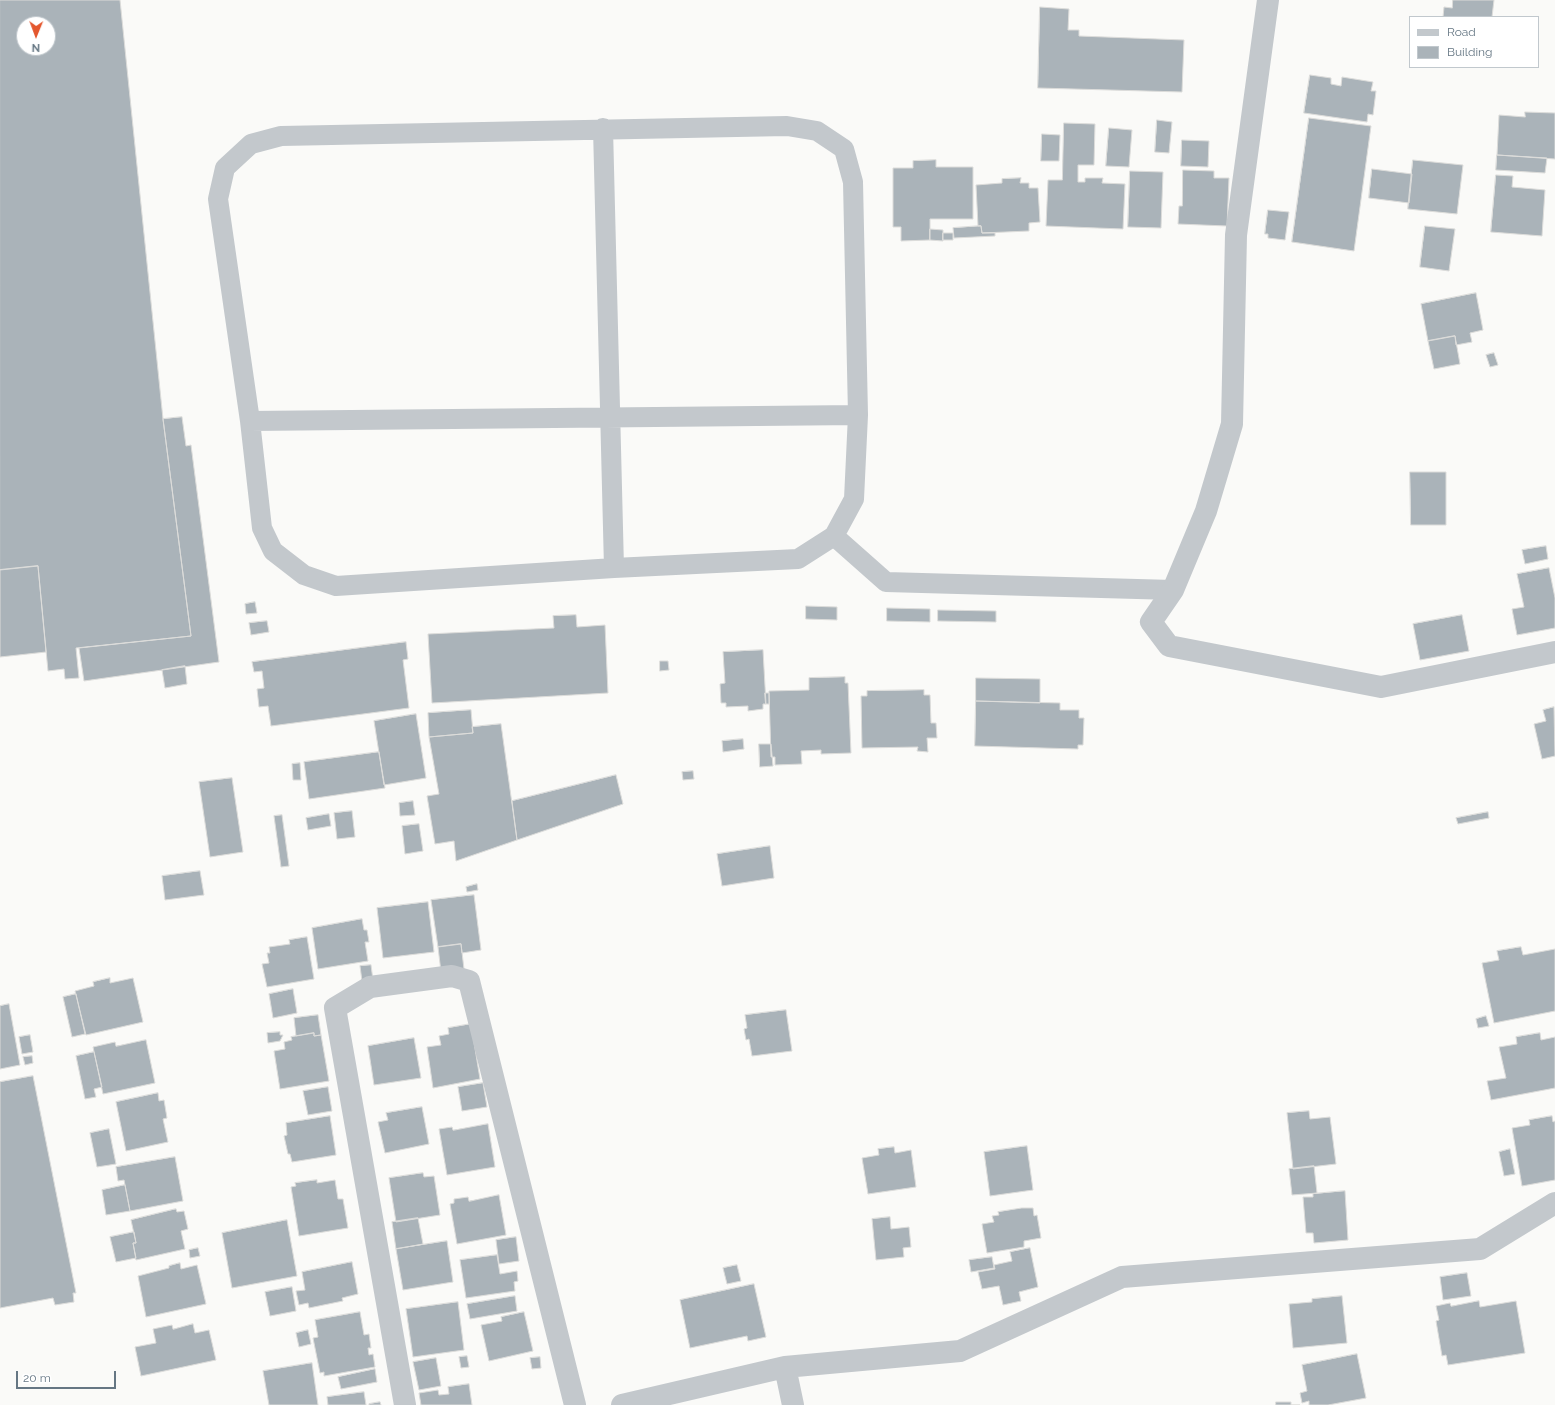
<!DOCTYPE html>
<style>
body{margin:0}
#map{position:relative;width:1555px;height:1405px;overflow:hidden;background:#fafaf8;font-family:Raleway,sans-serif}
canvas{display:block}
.legend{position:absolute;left:1409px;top:16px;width:130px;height:52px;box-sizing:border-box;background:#fff;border:1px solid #c1c8cd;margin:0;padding:5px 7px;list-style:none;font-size:12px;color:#657683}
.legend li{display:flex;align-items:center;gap:8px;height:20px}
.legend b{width:20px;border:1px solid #c1c8cd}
.north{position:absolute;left:16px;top:16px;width:40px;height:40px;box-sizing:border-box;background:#fff;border:1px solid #c1c8cd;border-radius:50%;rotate:181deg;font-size:11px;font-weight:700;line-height:16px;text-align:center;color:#657683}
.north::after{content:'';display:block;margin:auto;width:14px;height:18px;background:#e4572e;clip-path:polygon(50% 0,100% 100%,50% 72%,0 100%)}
.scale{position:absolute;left:16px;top:1371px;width:100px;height:18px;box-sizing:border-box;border:2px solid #657683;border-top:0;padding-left:5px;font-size:12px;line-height:14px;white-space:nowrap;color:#657683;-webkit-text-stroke:3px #fff;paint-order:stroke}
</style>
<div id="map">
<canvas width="1555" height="1405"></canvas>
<ul class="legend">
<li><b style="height:5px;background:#c3c8cc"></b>Road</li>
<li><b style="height:11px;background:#aab3b9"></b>Building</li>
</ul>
<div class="north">N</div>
<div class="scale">20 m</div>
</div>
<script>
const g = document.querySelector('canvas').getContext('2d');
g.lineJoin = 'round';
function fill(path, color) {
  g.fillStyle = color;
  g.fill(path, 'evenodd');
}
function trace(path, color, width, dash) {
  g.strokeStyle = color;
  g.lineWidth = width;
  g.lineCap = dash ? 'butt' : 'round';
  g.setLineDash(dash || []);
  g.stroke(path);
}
const building = new Path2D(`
 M0 0H120L163 419 191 636 76 648 79 678 65 679 64 669 48 671 38 566 0 570ZM24 24H48V48H24Z
 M1453 0H1494L1492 17H1443L1444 7 1452 8Z
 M1040 7 1069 9 1068 30H1079V36L1184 40 1182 92 1038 88Z
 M1310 75 1331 78V84L1341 86 1342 77 1373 82 1371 91H1376L1373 115 1368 114 1367 122 1304 113Z
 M1525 112 1555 113V159L1497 155 1499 115 1525 117Z
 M1309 118 1371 126 1354 251 1292 242Z
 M1157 120 1172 122 1169 153 1155 152Z
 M1064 123 1095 124 1094 165H1078V182H1085V178H1103L1102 183 1125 184 1123 229 1046 226 1048 180H1062Z
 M1109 128 1132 130 1129 167 1106 166Z
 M1042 134 1060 135 1059 161H1041Z
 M1182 140 1209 141 1208 167 1181 166Z
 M1497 155 1547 158 1545 173 1496 170Z
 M936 160V167H973V219H930V240L901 241V227H893V168H913V161Z
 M1413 160 1463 165 1457 214 1408 209Z
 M1372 169 1412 174 1409 203 1369 198Z
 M1183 170 1214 171V178H1229L1227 226 1178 224 1179 206H1182Z
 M1130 171 1163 172 1161 228 1128 227Z
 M1496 175 1513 176 1512 187 1545 190 1542 236 1491 232Z
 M1021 178 1020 183H1029V188H1038L1040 222 1029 223V231L982 233 981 226H978L976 185 1002 183V179Z
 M1268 210 1289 212 1285 240 1268 238V234H1265Z
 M981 226 982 233H995V236L954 238 953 228Z
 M1425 226 1455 229 1449 271 1420 267Z
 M930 229 943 230V241L930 240Z
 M943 233H953V240H943Z
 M1476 293 1483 330 1470 333 1472 342 1456 345 1455 336 1428 341 1421 304Z
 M1455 336 1460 364 1434 369 1428 341Z
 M1494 353 1498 365 1490 367 1486 355Z
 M182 417 186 446 191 445 219 662 84 681 79 648 191 636 163 419Z
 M1410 472H1446V525H1411Z
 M1546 546 1548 559 1525 564 1522 550Z
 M38 566 46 652 0 657V570Z
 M1549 568 1555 598V628L1517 635 1512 609 1524 607 1517 574Z
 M255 602 257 613 246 614 245 604Z
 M806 606 837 607V620L806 619Z
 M887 608 930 609V622L887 621Z
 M938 610 996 611V622L938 621Z
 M576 615 577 627 605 625 608 693 432 703 428 634 554 628 553 616Z
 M1462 615 1469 651 1420 660 1413 624Z
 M267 621 269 632 251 635 249 623Z
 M406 642 408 659 403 660 409 708 271 726 268 706 259 707 257 689 264 688 262 671 254 672 252 662Z
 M763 650 766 704H763V709L748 711V706L726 707V703H721L720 684 725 683 723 652Z
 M660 661H668L669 670 660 671Z
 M185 666 187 684 165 688 162 670Z
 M845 677V683H848L851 753 821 754V750L801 751 802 764 775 765V757H771L769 691 809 690V678Z
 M976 678 1040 679V703L976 701Z
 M924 690V695H930L931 723H936L937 738H927L928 752 917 751 918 747 862 748 861 696H867V691Z
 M765 693H769V704H766Z
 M976 701 1060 703V710H1079V718H1084L1083 745H1078V749L975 746Z
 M1554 707 1555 756 1542 759 1534 724 1546 721 1543 710Z
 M471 710 473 733 429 737 428 713Z
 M416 714 426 778 384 785 374 721Z
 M501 724 517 840 456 861 454 841 435 844 427 796 439 794 429 737 473 733 472 727Z
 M743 739 744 749 723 752 722 741Z
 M759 744H771L773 766 760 767Z
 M379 752 385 788 309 799 304 762Z
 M300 763 301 780H293L292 764Z
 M693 771 694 779 683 780 682 772Z
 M616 775 623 804 517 840 512 801Z
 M232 778 243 852 210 857 199 782Z
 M413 801 415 815 400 816 399 803Z
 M352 811 355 837 337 839 334 813Z
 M1488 812 1489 818 1458 824 1456 818Z
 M329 814 331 826 308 830 306 818Z
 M282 815 289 866 281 867 274 816Z
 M419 824 423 851 405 854 402 826Z
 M770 846 774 878 722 886 717 854Z
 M200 871 204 895 165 900 162 876Z
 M477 884 478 890 467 892 466 887Z
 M474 895 481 950 462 953 461 944 438 947 431 900Z
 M428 902 434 952 383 958 377 908Z
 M362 919 364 930H367L369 942H365L368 961 318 969 312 928Z
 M307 937 314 979 267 987 262 964 269 963 267 953H270L269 947 290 944 289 940Z
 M461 944 464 969 441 972 438 947Z
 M1521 947 1523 955 1555 949V1011L1494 1023 1482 963 1499 960 1497 951Z
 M371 965 373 980 362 981 360 966Z
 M110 978V983L133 978 143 1022 86 1035 75 991 94 986 93 982Z
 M293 989 297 1013 273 1018 269 994Z
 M76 994 85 1034 72 1037 63 997Z
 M9 1004 20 1065 0 1069V1006Z
 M786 1010 792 1051 752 1056 749 1039 746 1040 744 1029 747 1028 745 1015Z
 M318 1015 321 1035 314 1036V1033L296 1036 294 1018Z
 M1486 1016 1489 1026 1478 1028 1476 1019Z
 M471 1024 480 1079 433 1088 427 1047 441 1045 439 1036 449 1034 448 1028Z
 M280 1032V1035H283L280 1041 268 1043 267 1033Z
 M314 1033V1036L321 1035 329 1081 280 1089 274 1051 285 1049 284 1042 292 1040 291 1037Z
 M1540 1033 1541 1040 1555 1037V1088L1491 1100 1487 1081 1506 1078 1499 1047 1517 1044 1516 1037Z
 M30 1035 33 1052 22 1054 19 1037Z
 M414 1038 421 1078 374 1085 368 1046Z
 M146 1040 155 1083 103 1094 93 1047 115 1042 116 1046Z
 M94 1052 102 1087 94 1089 96 1097 85 1099 76 1056Z
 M32 1056 33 1063 25 1065 23 1057Z
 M33 1076 76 1293H73L74 1302 55 1305 53 1298 0 1308V1082Z
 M483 1083 487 1107 462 1111 458 1087Z
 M328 1087 332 1111 308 1115 303 1091Z
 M158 1093 159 1101 164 1100 167 1118 163 1119 168 1142 126 1151 116 1102Z
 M422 1107 429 1144 385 1153 378 1122 388 1120 386 1113Z
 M1309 1111 1310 1119 1330 1117 1336 1164 1293 1169 1287 1113Z
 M330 1116 336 1155 292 1162 290 1154H288L284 1136 287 1135 286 1123Z
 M1552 1116 1553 1122 1555 1121V1180L1522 1186 1512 1128 1530 1125 1529 1120Z
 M488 1124 495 1167 447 1175 439 1129 452 1127 453 1130Z
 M109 1129 116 1164 97 1167 90 1133Z
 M1027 1146 1033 1190 990 1196 984 1152Z
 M894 1147 895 1153 911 1150 916 1187 868 1194 862 1158 879 1155 878 1149Z
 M1510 1149 1515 1174 1504 1176 1499 1152Z
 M175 1157 183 1201 130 1211 124 1180 118 1181 116 1167Z
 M1314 1166 1317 1193 1292 1195 1289 1169Z
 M423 1173 424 1177 434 1176 440 1215 396 1222 389 1178Z
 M317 1180V1183L335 1180 338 1199H343L348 1228 299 1236 291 1187 296 1186 295 1183Z
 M125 1185 130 1211 106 1215 102 1190Z
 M1345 1191 1348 1240 1314 1243 1313 1233H1306L1303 1197H1313V1194Z
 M499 1195 506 1235 457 1244 450 1204 454 1203V1199L468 1197 469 1201Z
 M1022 1208H1033L1034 1216 1037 1215 1041 1238 1024 1241V1247L987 1253 982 1224 994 1222 992 1216 999 1215 998 1212Z
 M176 1209 177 1212 184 1211 188 1229 181 1231 185 1249 136 1260 133 1243H136L131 1220Z
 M890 1217 891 1229 909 1227 911 1247 903 1248 904 1257 876 1260 872 1219Z
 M418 1218 423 1244 396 1249 392 1222Z
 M287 1220 297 1276 232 1288 222 1233Z
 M134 1232 136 1243H133L136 1258 116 1262 110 1237Z
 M516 1237 519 1261 499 1264 496 1240Z
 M447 1241 453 1282 403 1290 396 1249Z
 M198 1248 200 1256 190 1258 189 1250Z
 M1030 1248 1038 1287 1019 1292 1021 1301 1003 1305 999 1286 982 1289 978 1272 995 1269 994 1265 1012 1261 1010 1252Z
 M497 1255 500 1274 517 1271 518 1281 514 1282 515 1291 466 1298 460 1260Z
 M992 1257 994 1268 971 1272 969 1260Z
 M352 1262 358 1294 342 1298 343 1301 309 1308 308 1303 299 1305 296 1291 305 1290 302 1272Z
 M180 1263 181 1269 197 1265 206 1304 146 1317 138 1276 169 1268V1266Z
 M737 1265 741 1281 727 1284 723 1268Z
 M1467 1273 1471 1296 1443 1300 1440 1277Z
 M754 1284 766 1337 748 1341 747 1336 690 1348 680 1300Z
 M292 1287 296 1311 270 1316 265 1292Z
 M515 1296 517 1311 470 1319 467 1304Z
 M1342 1296 1347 1343 1293 1348 1289 1304 1312 1302V1299Z
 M1479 1301 1480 1307 1516 1301 1525 1353 1448 1365 1446 1355 1442 1356 1436 1321 1439 1320 1436 1306 1450 1303 1451 1306Z
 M458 1302 464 1350 413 1357 406 1309Z
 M360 1312 364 1335 369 1334 371 1348H368L369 1355 373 1354 375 1367 324 1376V1372L320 1373 313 1338 318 1337 315 1320Z
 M524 1312 533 1351 489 1361 481 1325 502 1321 501 1317Z
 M193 1324 195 1333 209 1330 216 1360 141 1376 135 1347 156 1343 153 1329 172 1325 173 1329Z
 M308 1330 311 1344 299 1347 296 1333Z
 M1357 1354 1366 1398 1328 1405H1309V1401L1302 1403 1300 1393 1307 1391 1302 1365Z
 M467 1356 469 1367 461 1368 459 1357Z
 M540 1357 541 1368 532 1369 530 1358Z
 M436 1358 441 1386 419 1390 413 1362Z
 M312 1363 318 1405H269L263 1371Z
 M375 1369 377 1382 341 1389 338 1377Z
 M469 1384 472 1405H421L419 1393 438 1390 439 1395 449 1394 448 1387Z
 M364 1392 366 1405H328L327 1397Z
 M380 1402 381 1405H369V1404Z
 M1276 1402H1291V1405H1300H1276Z`);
const lane = new Path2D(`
 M787 126 817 131 844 149 853 182 858 415 854 499 834 536 798 559 614 568 336 586 304 575 273 551 262 528 250 421 218 199 225 168 251 144 281 136Z
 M603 128 614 568
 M250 421 858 415
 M834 536 886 582 1173 590`);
const street = new Path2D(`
 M1268 0 1236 235 1232 424 1206 511 1173 590 1151 622 1169 646 1381 687 1555 652
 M785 1367 793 1405
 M405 1405 335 1008 370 987 452 976 469 981 575 1405
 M622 1405 785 1367 960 1351 1122 1277 1480 1249 1555 1203`);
fill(building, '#aab3b9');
trace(building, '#dcdcda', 1);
trace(lane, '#c3c8cc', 20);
trace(street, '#c3c8cc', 22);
</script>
